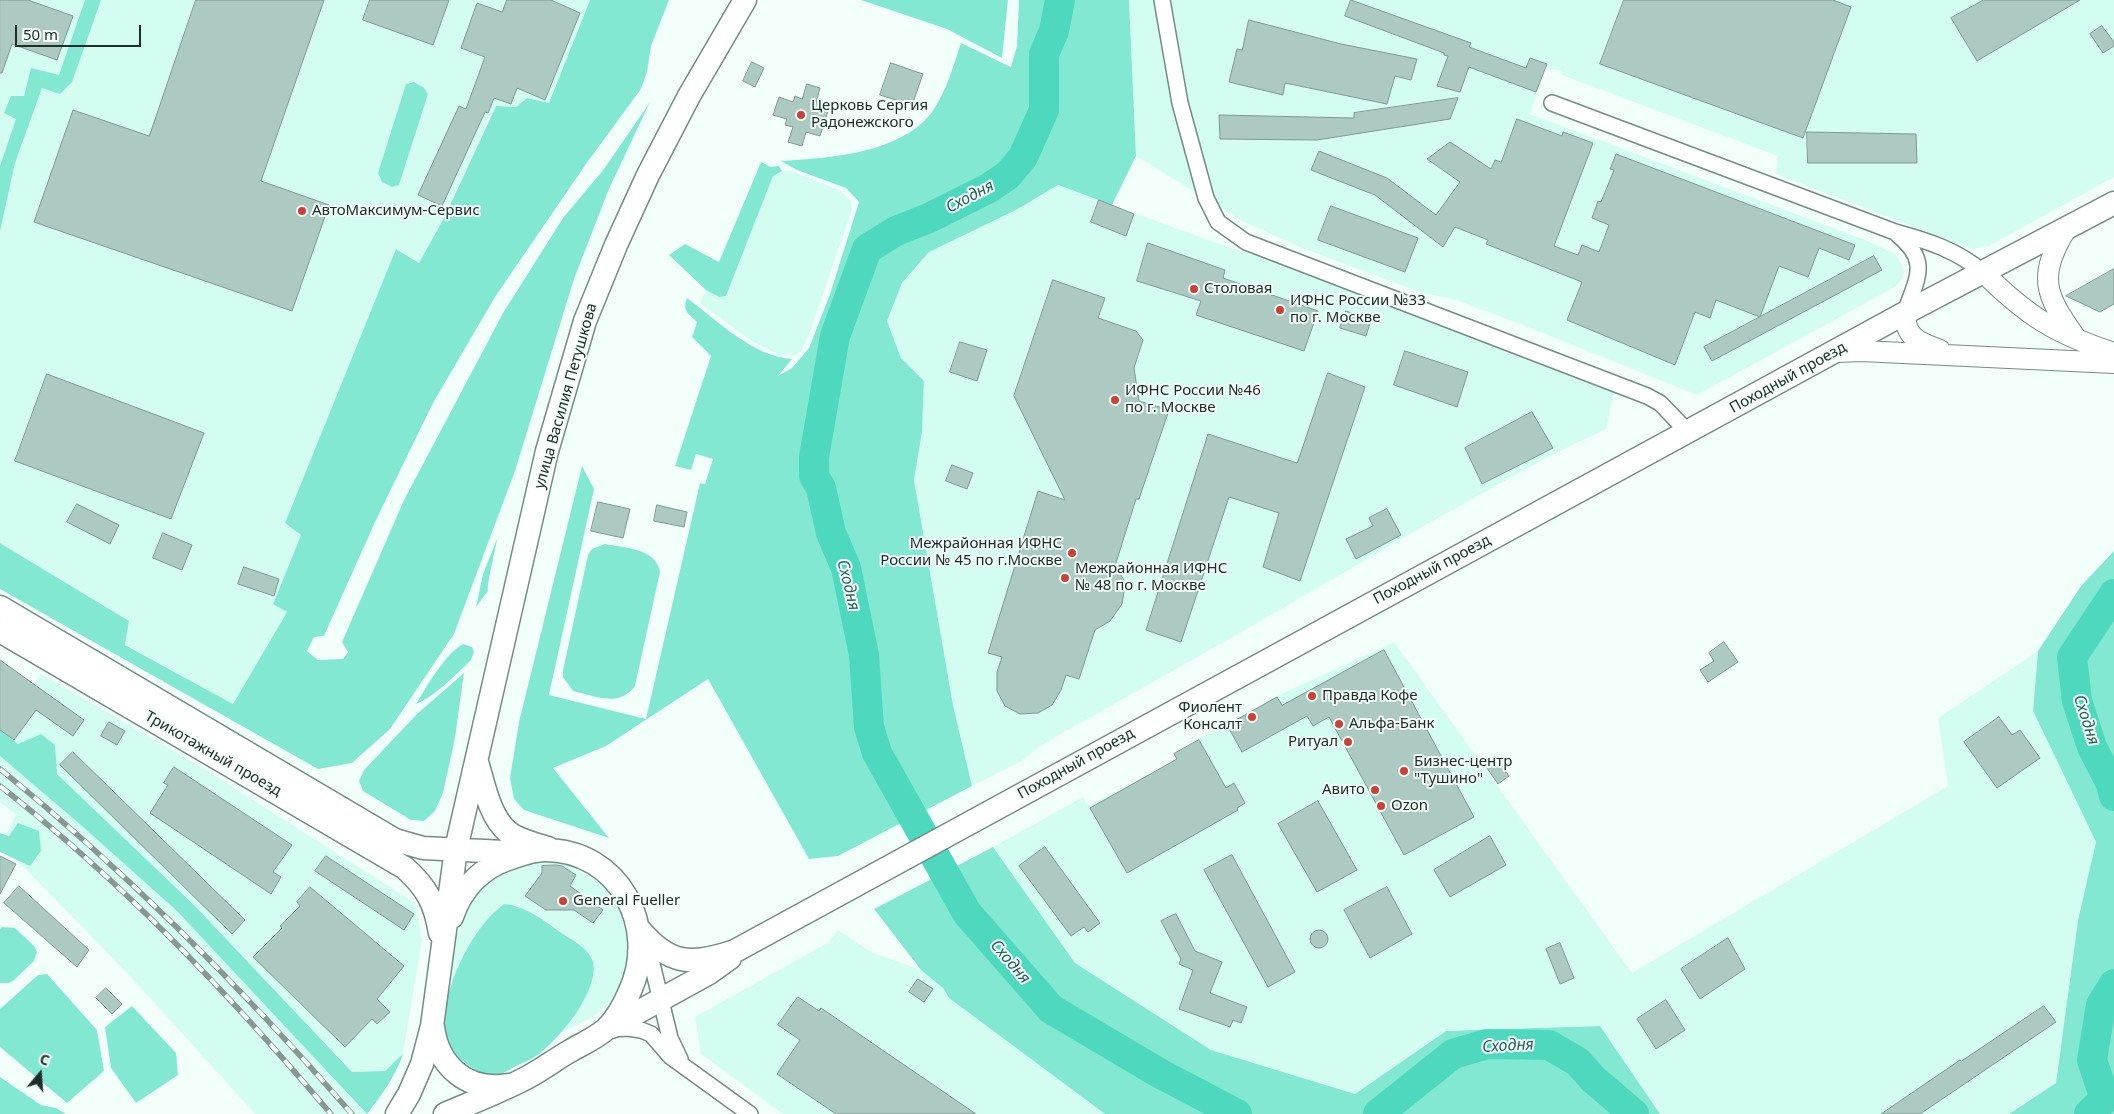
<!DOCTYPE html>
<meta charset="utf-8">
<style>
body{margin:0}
#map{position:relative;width:2114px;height:1114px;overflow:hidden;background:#f2fefa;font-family:"Noto Sans",sans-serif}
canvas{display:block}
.north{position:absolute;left:15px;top:1049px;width:50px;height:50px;-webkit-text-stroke:4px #f2fefa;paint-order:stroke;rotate:18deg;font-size:14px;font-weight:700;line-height:20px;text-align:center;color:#222d2a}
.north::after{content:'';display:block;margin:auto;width:18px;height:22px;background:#222d2a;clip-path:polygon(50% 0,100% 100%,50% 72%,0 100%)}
.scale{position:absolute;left:15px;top:25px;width:126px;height:22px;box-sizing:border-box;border:2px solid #222d2a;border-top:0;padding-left:6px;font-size:15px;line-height:18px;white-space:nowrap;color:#222d2a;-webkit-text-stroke:4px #f2fefa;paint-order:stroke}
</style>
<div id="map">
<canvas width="2114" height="1114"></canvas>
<div class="north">С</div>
<div class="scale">50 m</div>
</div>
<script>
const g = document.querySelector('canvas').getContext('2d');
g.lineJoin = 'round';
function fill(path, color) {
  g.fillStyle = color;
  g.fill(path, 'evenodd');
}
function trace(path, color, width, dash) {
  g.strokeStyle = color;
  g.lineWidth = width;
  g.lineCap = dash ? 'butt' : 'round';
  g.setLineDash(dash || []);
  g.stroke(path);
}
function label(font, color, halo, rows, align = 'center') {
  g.font = font + ' "Noto Sans",sans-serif';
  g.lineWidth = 4;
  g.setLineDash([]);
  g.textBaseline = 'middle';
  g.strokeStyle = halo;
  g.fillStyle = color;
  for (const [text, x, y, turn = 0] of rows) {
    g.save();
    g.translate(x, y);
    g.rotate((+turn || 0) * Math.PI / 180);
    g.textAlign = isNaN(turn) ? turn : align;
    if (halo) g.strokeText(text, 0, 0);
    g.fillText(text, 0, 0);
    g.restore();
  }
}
const built = new Path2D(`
 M0 0H590L549 103 527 98 516 107 496 106 487 122 444 218 419 263 397 249 285 523 301 534 273 603 287 612 233 704 125 644 129 621 0 543Z
 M1129 0H2114V177L1989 246 1972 249 1776 174 1778 156 1562 75V71L1545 68 1530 114 1868 241 1895 254 1901 263 1904 272 1902 279 1895 287 1697 395 1520 324 1453 299 1422 293 1302 248 1242 221 1136 156Z
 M782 171H791L841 191 851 201 852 210 811 329 802 350 796 355H779L750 340 700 303 706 290 718 297 726 295 773 175Z
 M1058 185 1211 241 1301 271 1614 393 1606 429 1548 457 1429 523 1240 633 1045 743 1020 762 972 786 953 705 914 480 922 432 924 381 901 358 887 321 902 283 929 252 1016 210Z
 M1394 642 1632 973 1948 786 1938 718 2038 651 2033 711 2096 842 2078 920 2056 1083 2009 1114H1660L1599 1026 1446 1031 1355 1094 1211 1050 1075 963 993 847 1083 797 1088 806 1176 760 1173 753 1279 695Z
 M0 660 34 684 41 674 198 765 415 903 422 940 403 1054 385 1071 353 1072 195 906 57 774 41 734 18 744 0 730Z
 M0 756 82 826 177 911 273 1012 366 1114H255L131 977 1 844 16 815 0 802Z
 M550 862 567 865 600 882 611 893 622 913 629 932V967L610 1002 593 1017 560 1033 586 997 580 944 526 909 515 905 484 922 464 957 451 986 452 946 471 904 484 886 508 869 525 864Z
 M838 930 871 952 921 970 943 988 949 998 1105 1114H783L701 1054 695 1017 829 942Z`);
const green = new Path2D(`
 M85 0H101L72 82 60 94 42 88 15 163 0 231V166L16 119 4 113 11 96H24L31 68 59 75Z
 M590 0H669L651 46 647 72 641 89 586 164 495 297 433 403 376 520 324 636 314 637 307 651 318 660 343 659 348 652 342 642 404 500 503 313 563 218 604 169 650 102 609 189 574 279 515 471 454 634 390 729 352 763 318 769 0 589V543L129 621 125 645 233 704 287 612 273 604 301 535 285 523 396 249 419 263 444 218 496 106 516 107 527 98 549 103Z
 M861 0H1008L1002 58 947 29Z
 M1019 0H1129L1136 156 1112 205 1058 185 1016 210 929 252 902 283 887 321 901 358 924 381 922 432 914 480 953 705 972 786 838 856 809 859 708 679 606 746 553 768 609 838 524 810 514 799 510 778 519 722 582 466 594 489 549 695 646 719 700 483 705 484 713 459 696 454 691 470 675 466 711 356 692 337 697 322C688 313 682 311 687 298 718 321 752 356 792 359L778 376 792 368 809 348 830 294 859 202 846 188 797 170 781 161C831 158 910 153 937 104 948 85 954 64 961 43L1011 67 1017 46Z
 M414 82 424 88 428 94 399 185 392 187 382 182 378 173 406 84Z
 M761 162 771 167 779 166 782 171 773 176 726 296 719 297 706 290 669 255 685 244 719 262Z
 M497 539C496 549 486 586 488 591L476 607 483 574Z
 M605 544C625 548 656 548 660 572L635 686C619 708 596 696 573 691L563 677V670L588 555 592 549Z
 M2114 551V1114H2009L2056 1083 2078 920 2096 842 2033 711 2038 651 2081 586Z
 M463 644 472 647 474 652 471 660C458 673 433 698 416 704 427 686 445 654 463 644Z
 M464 673 455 738 443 793 435 811 424 821 411 820 363 791 359 781 364 770 417 714Z
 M0 730 18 744 41 734 55 745 57 774 195 906 352 1072 385 1071 403 1054C395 1077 382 1095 367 1114L177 911 82 826 0 756Z
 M18 823 39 831 41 851 30 866 0 852V833L9 836Z
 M993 847 1075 963 1211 1050 1355 1094 1446 1031 1600 1026 1660 1114H1105L949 998 943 988 921 970 874 909Z
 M504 904C527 906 544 921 563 934 573 940 590 950 593 962 599 991 561 1037 539 1054 533 1059 524 1062 516 1066 509 1070 500 1076 492 1076 481 1075 470 1066 461 1060 437 1044 442 1025 447 1000 455 966 476 925 504 904Z
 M2 927 15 928 35 947 37 952 34 961 13 981 9 983H0V929Z
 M47 974 97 1030 104 1071 67 1103 0 1047V1009L38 975Z
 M132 1006 176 1053 178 1075 136 1103 111 1068 105 1027Z
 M0 1077 41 1105 56 1108 66 1114H0Z`);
const river = new Path2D(`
 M1060 0 1054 31 1044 54V110L1023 157 1008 175 989 188 929 218 896 231 867 249 835 336 814 457V476L821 488 831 533 846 568 864 655 869 727 877 753 967 913 1051 1009 1159 1073 1237 1114
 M2114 594 2072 657 2077 701 2092 747 2111 784 2114 796
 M1378 1114 1453 1054 1487 1044 1549 1045 1578 1062 1593 1079 1634 1114
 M2089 1114 2105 1099 2092 1060 2101 1005 2114 984`);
const building = new Path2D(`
 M0 0H28L73 16 57 60 12 44 2 73H0Z
 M196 0H324L261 181 329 205 292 311 34 222 73 110 149 136Z
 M370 0H449L433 45 363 20Z
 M507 0H551L580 13 545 100 517 88 511 104 494 98 488 113 485 112 442 206 418 195 459 106 466 109 485 57 461 48 477 3 502 12Z
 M1351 0 1471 43 1469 47 1526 68 1530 58 1547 64 1536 92 1469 67 1460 92 1437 86 1448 56 1444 55V53L1345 16Z
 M1624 0H1833L1851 7 1803 138 1600 64Z
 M1984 0H2080L1977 61 1951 18Z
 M1249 20 1341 44 1417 59 1411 80 1395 76 1387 104 1285 83 1283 95 1229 82 1237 49 1242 50Z
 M2102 26 2114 42V46L2103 53 2090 34Z
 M752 62 764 68 755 87 743 81Z
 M891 63 923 74 912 105 880 95Z
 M807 84 820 88 816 103 829 108 820 136 806 132 802 146 788 142 793 127 785 125 787 119 773 115 779 97 793 102 795 96 802 99Z
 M1458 98 1450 119 1317 140 1220 139 1219 115 1354 118V113Z
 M1517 119 1562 136 1563 132 1593 143 1554 246 1578 255 1582 245 1599 252 1609 225 1592 218 1598 201 1601 202 1614 170 1610 169 1616 154 1855 245 1849 260 1819 248 1808 277 1779 266 1760 317 1716 300 1710 318 1695 312 1675 365 1567 320 1582 282 1486 244 1488 240 1455 227 1443 247 1375 195 1311 170 1319 151 1387 178 1436 215 1460 182 1427 159 1450 142 1491 169 1495 160 1501 162Z
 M1807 132 1916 134 1917 163H1808Z
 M1099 200 1134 214 1126 236 1091 222Z
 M1331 206 1418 238 1405 272 1318 240Z
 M1148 243 1225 270 1223 278 1318 311 1304 351 1196 315 1201 301 1137 281Z
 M1874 256 1882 270 1712 361 1704 347Z
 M2114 269V304L2100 312 2066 296Z
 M1053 280 1105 298 1098 318 1136 331 1143 340 1134 368 1139 401 1169 410 1139 499H1136L1115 566 1124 580V592L1122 604 1110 621 1095 630 1079 679 1066 675 1061 690 1052 705 1038 713 1020 714 1005 706 997 691V672L1002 657 988 653 1038 491 1065 500 1014 396Z
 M1346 311 1371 320 1366 336 1340 328Z
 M960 342 987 350 977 381 950 372Z
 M1405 351 1468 372 1457 407 1394 385Z
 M1328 373 1365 387 1300 581 1263 567 1279 513 1229 497 1181 642 1146 630 1208 434 1297 463Z
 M47 374 204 433 171 519 15 461Z
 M1532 412 1553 448 1482 484 1465 448Z
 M952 465 973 473 967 489 946 481Z
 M598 502 630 509 623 538 591 531Z
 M77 504 119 525 110 544 67 522Z
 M657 505 687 512 684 527 654 521Z
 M1387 509 1401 535 1356 559 1346 539 1373 526 1369 518Z
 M163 533 192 545 182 570 153 558Z
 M244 567 279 579 274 596 238 584Z
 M1724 642 1738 662 1708 682 1700 670 1714 661 1709 653Z
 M1384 650 1474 817 1404 855 1329 717 1313 726 1307 716 1242 752 1227 725 1277 697 1282 705Z
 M0 660 84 720 73 736 36 710 14 740 0 730Z
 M1999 717 2012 735 2020 730 2040 758 1997 788 1964 742Z
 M109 722 125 731 117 745 101 736Z
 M1199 740 1226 788 1234 783 1245 803 1237 808 1238 810 1127 873 1090 808 1177 759 1174 754Z
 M73 752 245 920 232 934 60 765Z
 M1498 760 1509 776 1498 784 1487 768Z
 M174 767 292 845 273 872 281 877 271 894 150 813 168 785 164 783Z
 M1318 801 1357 870 1317 892 1278 824Z
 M1490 836 1506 865 1450 897 1434 870Z
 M1045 847 1100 923 1088 932 1084 927 1071 936 1019 866Z
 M1232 855 1295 972 1268 987 1204 870Z
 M0 856 16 864 0 894Z
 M326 856 414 914 404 930 315 871Z
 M556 865 562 866 576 875 570 886 603 910 593 923 574 910H546L525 896 542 873V866Z
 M19 886 89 950 77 967 4 903Z
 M310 887 404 966 377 999 390 1012 377 1024 372 1019 345 1047 253 957 282 928 280 926 300 906 297 902Z
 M1387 887 1412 934 1370 958 1344 910Z
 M1176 914 1195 951 1222 962 1210 993 1247 1007 1241 1023 1233 1020 1230 1027 1179 1009 1193 970 1179 964 1181 959 1161 921Z
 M1310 939a9 9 0 1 1 18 0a9 9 0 1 1-18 0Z
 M1728 938 1745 969 1700 999 1681 969Z
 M1560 943 1574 978 1560 984 1546 949Z
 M918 979 933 989 924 1002 909 992Z
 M106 988 122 1004 112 1014 96 998Z
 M798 997 819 1011 821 1008 976 1114H836L777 1074 800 1040 778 1025Z
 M1666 1000 1685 1030 1656 1049 1637 1019Z
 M2044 1006 2056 1022 1920 1114H1881L1960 1060 1961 1061Z`);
const minor = new Path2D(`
 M1162 0 1180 103 1206 198 1218 222 1246 242 1647 396 1660 403 1688 432
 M1552 103 1895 232C1928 241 1957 250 1984 273
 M1898 235C1931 262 1916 279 1905 313
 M643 938 652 964 670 1038 680 1059
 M611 1029 628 1028 641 1030 651 1034 671 1057 750 1114`);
const tertiary = new Path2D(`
 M2066 229C2037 277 2045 295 2076 338
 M1984 273C2027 316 2056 334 2114 353
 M1905 313C1905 338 1919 342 1940 350
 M1837 352 1861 351 2114 363`);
const secondary = new Path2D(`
 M0 607 395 840 423 848 525 853
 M0 631 405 868C427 888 435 903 440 933
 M477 762C484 784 489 816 508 832 518 840 535 844 548 848
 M639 929C669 965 691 966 735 951L1905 313 2114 203
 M433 1027C438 1066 467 1092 508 1085
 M611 1027 709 973 730 958
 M397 1114 409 1094 422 1064 432 1026 456 849 547 451 585 321 616 245 648 175 689 96 745 0
 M445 1114C473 1102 502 1091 528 1077 543 1069 556 1059 570 1051 582 1044 596 1038 606 1029 617 1019 624 1005 630 991 659 927 619 850 545 850 532 850 520 855 508 859 481 868 461 889 452 917`);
const rail = new Path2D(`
 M0 769C128 873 244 990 352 1114
 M0 786C125 884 229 994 331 1114`);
const markers = [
 [801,115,5,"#ce4037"],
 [302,211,5,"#ce4037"],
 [1194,289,5,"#ce4037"],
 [1280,310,5,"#ce4037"],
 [1115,400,5,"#ce4037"],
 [1072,553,5,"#ce4037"],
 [1065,578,5,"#ce4037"],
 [1312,696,5,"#ce4037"],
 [1252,717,5,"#ce4037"],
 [1339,724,5,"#ce4037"],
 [1348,742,5,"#ce4037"],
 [1404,771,5,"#ce4037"],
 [1375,790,5,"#ce4037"],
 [1381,806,5,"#ce4037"],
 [563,901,5,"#ce4037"]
];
const poiNames = [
 ["Церковь Сергия",811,106],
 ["Радонежского",811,123],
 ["АвтоМаксимум-Сервиc",312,211],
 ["Столовая",1204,289],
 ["ИФНС России №33",1290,301],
 ["по г. Москве",1290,318],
 ["ИФНС России №46",1125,391],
 ["по г. Москве",1125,408],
 ["Межрайонная ИФНС",1062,544,"right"],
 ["России № 45 по г.Москве",1062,561,"right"],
 ["Межрайонная ИФНС",1075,569],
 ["№ 48 по г. Москве",1075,586],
 ["Правда Кофе",1322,696],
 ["Фиолент",1242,708,"right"],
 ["Консалт",1242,725,"right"],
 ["Альфа-Банк",1349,724],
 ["Ритуал",1338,742,"right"],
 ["Бизнес-центр",1414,762],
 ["\"Тушино\"",1414,779],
 ["Авито",1365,790,"right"],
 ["Ozon",1391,806],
 ["General Fueller",573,901]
];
const streetNames = [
 ["Походный проезд",1788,378,-29],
 ["улица Василия Петушкова",566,396,-74],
 ["Походный проезд",1432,570,-28],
 ["Трикотажный проезд",213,754,30],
 ["Походный проезд",1076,764,-29]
];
const waterNames = [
 ["Сходня",970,197,-28],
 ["Сходня",848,585,76],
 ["Сходня",2086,720,72],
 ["Сходня",1010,962,49],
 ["Сходня",1508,1046,-3]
];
fill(built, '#d4fdf2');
fill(green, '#83e8d2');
trace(river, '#4ed9be', 30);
fill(building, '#acc9c2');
trace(building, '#7e9a93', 1);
trace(minor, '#718d86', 18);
trace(tertiary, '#718d86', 22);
trace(secondary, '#718d86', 25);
trace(minor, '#fff', 15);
trace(tertiary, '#fff', 20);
trace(secondary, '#fff', 22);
trace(rail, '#8a9692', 5.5);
trace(rail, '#f2fefa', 4, [11]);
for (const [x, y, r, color] of markers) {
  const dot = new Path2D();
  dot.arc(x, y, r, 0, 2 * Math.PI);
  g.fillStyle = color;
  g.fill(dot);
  trace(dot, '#f2fefa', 2);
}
label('15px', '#222d2a', '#f2fefa', poiNames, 'left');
label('15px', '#222d2a', '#f2fefa', streetNames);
label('italic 16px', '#286055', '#f2fefa', waterNames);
</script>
